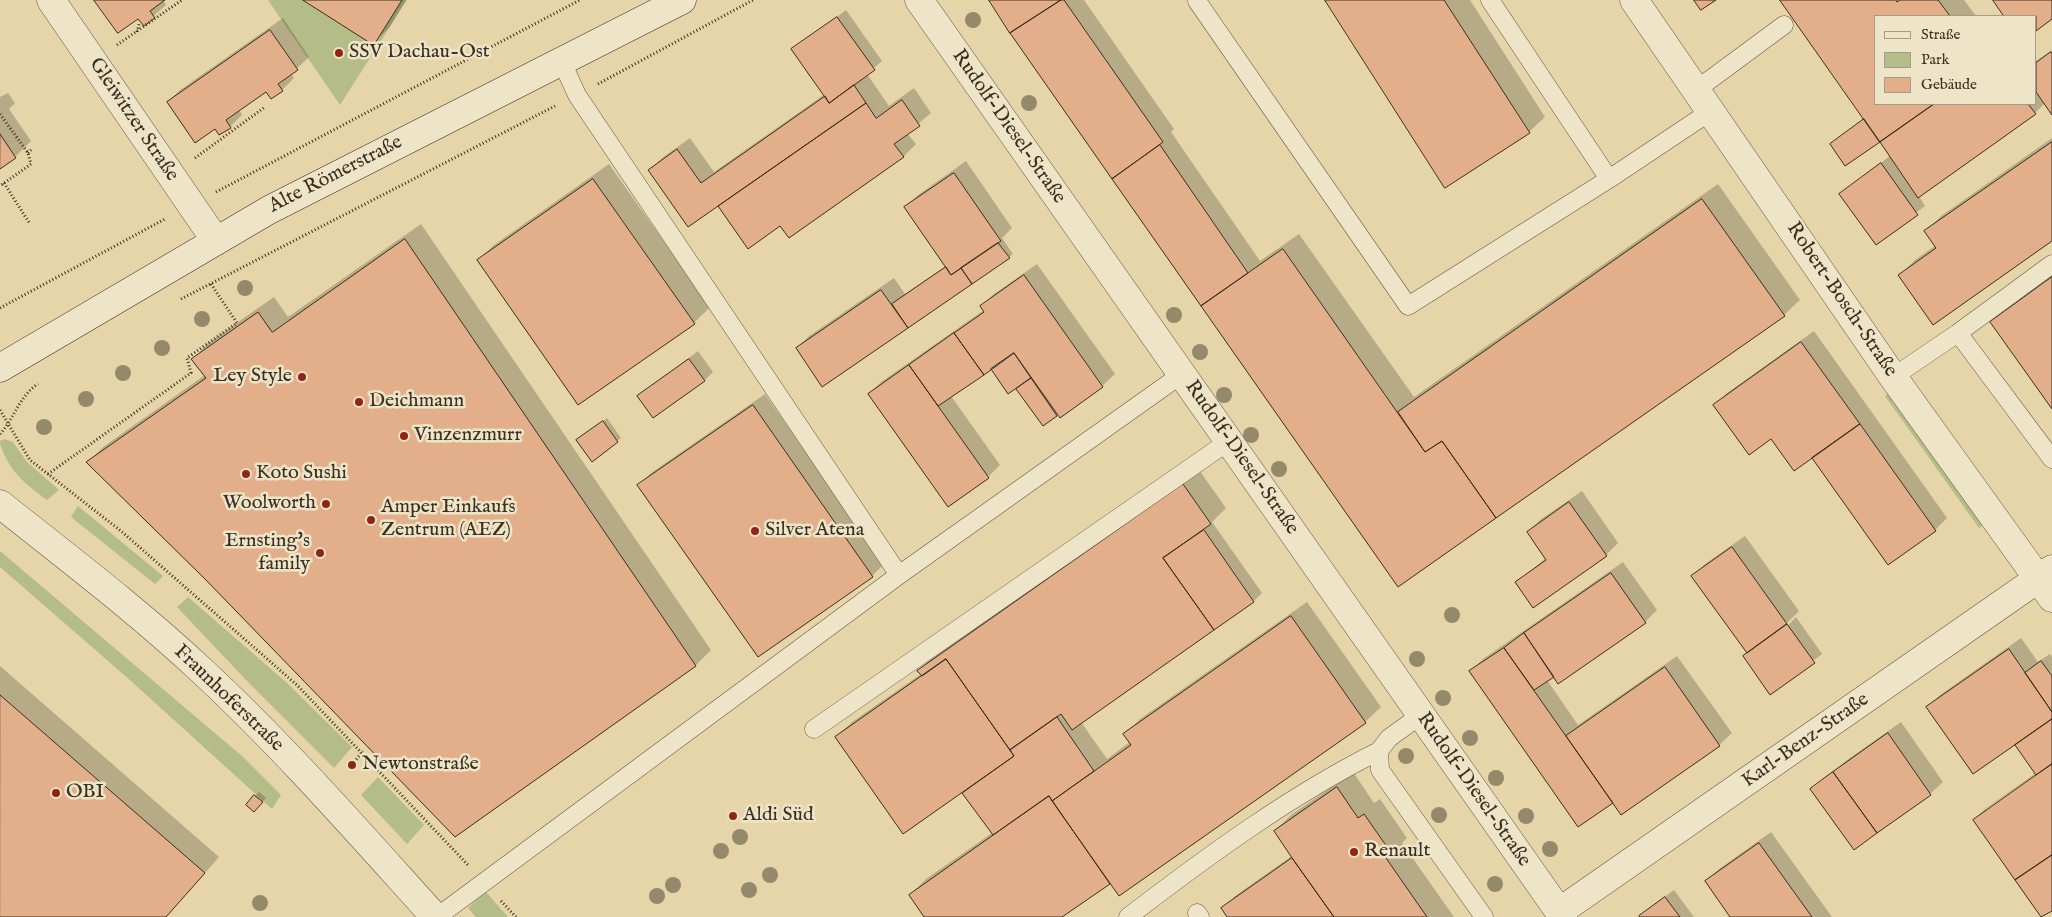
<!DOCTYPE html>
<meta charset="utf-8">
<style>
body{margin:0}
#map{position:relative;width:2052px;height:917px;overflow:hidden;background:#e5d5a9;font-family:"IM FELL English",serif}
canvas{display:block}
.legend{position:absolute;left:1874px;top:15px;width:162px;height:90px;box-sizing:border-box;background:#eee4c7;border:1px solid #a69c85;margin:0;padding:6px 9px;list-style:none;font-size:15px;color:#3a2f21}
.legend li{display:flex;align-items:center;gap:10px;height:25px}
.legend b{width:25px;border:1px solid #a69c85}
</style>
<div id="map">
<canvas width="2052" height="917"></canvas>
<ul class="legend">
<li><b style="height:6px;background:#eee4c7"></b>Straße</li>
<li><b style="height:14px;background:#b4bd88"></b>Park</li>
<li><b style="height:14px;background:#e2af8a"></b>Gebäude</li>
</ul>
</div>
<script>
const g = document.querySelector('canvas').getContext('2d');
g.lineJoin = 'round';
function fill(path, color) {
  g.fillStyle = color;
  g.fill(path, 'evenodd');
}
function trace(path, color, width, dash) {
  g.strokeStyle = color;
  g.lineWidth = width;
  g.lineCap = dash ? 'butt' : 'round';
  g.setLineDash(dash || []);
  g.stroke(path);
}
function label(font, color, halo, rows, align = 'center') {
  g.font = font + ' "IM FELL English",serif';
  g.lineWidth = 5;
  g.setLineDash([]);
  g.textBaseline = 'middle';
  g.strokeStyle = halo;
  g.fillStyle = color;
  for (const [text, x, y, turn = 0] of rows) {
    g.save();
    g.translate(x, y);
    g.rotate((+turn || 0) * Math.PI / 180);
    g.textAlign = isNaN(turn) ? turn : align;
    if (halo) g.strokeText(text, 0, 0);
    g.fillText(text, 0, 0);
    g.restore();
  }
}
const green = new Path2D(`
 M268 0H407L340 105Z
 M1891 392 1985 524 1979 528 1885 396Z
 M4 439 13 442 27 462 59 490 47 500C24 483 10 472 0 444V441Z
 M78 506 163 576 155 584 71 517Z
 M0 551 242 756 281 795 272 809 131 681 0 567Z
 M188 597 286 682 352 747 334 768 247 681 177 607Z
 M378 777 424 825 407 844 361 795Z
 M485 891 508 917H476L468 908Z`);
const shadow = new Path2D(`
 M96 0H163L166 5 144 24 139 17Z
 M305 0H406L389 28 373 43Z
 M991 0H1084L1174 129 1171 132 1260 261 1299 234 1414 397 1718 184 1800 300 1784 315 1399 586Z
 M1326 0H1470L1545 117 1529 132Z
 M1782 0H1964L1976 16H1876V104H2036V61L2052 50V113L2045 103 2035 113 1919 196 1925 206 1876 243 1841 194 1891 155 1880 140 1831 144 1865 118Z
 M846 10 882 61 867 74 889 106 914 88 931 113 907 133 916 144 904 156 789 236 781 224 718 205 650 170 662 158 690 138 714 172 825 94 793 50Z
 M283 18 309 57 291 74 294 78 282 90 267 91 239 110 242 115 230 127H215L168 102 180 90Z
 M8 93 15 103 9 109 31 141 15 157 0 167V97Z
 M2052 138V239L1899 276 1915 260 1936 245 1926 231 1941 216Z
 M966 161 1012 228 1002 238 1013 254 822 385 797 348 809 336 894 278 905 294 946 266 906 207 918 195Z
 M609 164 710 307 694 323 478 260 494 245Z
 M421 224 711 650 696 665 455 835 206 578 88 462 103 447 205 375 193 359 208 343 274 297 288 317Z
 M1037 264 1115 374 1102 386 1043 424 1017 387 991 368 951 396 1000 465 988 477 869 394 881 382 984 310 982 306 994 294Z
 M2052 274V407L1991 322 2007 307Z
 M1814 331 1947 518 1935 530 1888 563 1812 456 1771 437 1715 405 1727 393Z
 M698 351 713 372 705 380 638 396Z
 M765 394 884 564 872 576 639 485 651 473Z
 M607 418 621 438 592 460 582 436Z
 M1199 470 1226 508 1212 522 1262 593 1254 601 1081 722 1107 759 1130 742 1125 734 1140 719 1307 602 1381 707 1365 722 1111 882 1060 917H926L910 895 926 879 992 833 967 788 836 737 852 722 921 674 919 671 934 655Z
 M1582 491 1618 543 1606 555 1517 582 1546 558 1528 532 1540 520Z
 M1745 536 1799 611 1782 628 1784 630 1796 617 1822 654 1771 693 1748 653 1693 576 1705 564Z
 M1623 562 1657 610 1645 622 1547 680 1578 725 1677 656 1732 733 1719 745 1613 801 1471 671 1483 659Z
 M2021 638 2038 662 2050 654 2052 657V910L2042 917 1974 820 1986 808 2036 773 2020 742 1928 707 1940 695ZM2041 771 2042 773 1986 812V809Z
 M0 666 219 857 166 917H0Z
 M1901 722 1943 782 1930 794 1854 848 1812 789 1847 760Z
 M1353 772 1374 803 1380 799 1407 838 1402 843 1454 917H1229L1223 908 1235 896 1292 856 1275 831 1291 815Z
 M259 792 266 798 258 807 247 804Z
 M1771 832 1832 917H1732L1706 881 1719 869Z
 M1674 890 1694 917H1641L1649 908Z`);
const building = new Path2D(`
 M94 0H165L150 11 155 18 144 26 138 19 118 33Z
 M303 0H402L374 45Z
 M989 0H1061L1010 33Z
 M1061 0H1064L1163 142 1112 179 1010 33Z
 M1325 0H1444L1530 133 1445 188Z
 M1694 0H1716L1701 10Z
 M1780 0H1896L1897 2 1900 0H1938L1950 16H1876V104H1934L1880 142Z
 M1993 0H2052V19L2036 31V16H2004Z
 M837 17 875 70 829 103 791 49Z
 M270 30 298 70 278 84 283 91 271 99 266 92 226 120 231 128 219 135 215 129 195 143 167 102Z
 M2051 52 2052 54V115L2036 92V63Z
 M854 85 866 103 688 227 648 170 677 149 701 183 825 96 829 103Z
 M902 100 920 126 894 144 904 157 789 238 780 226 748 249 718 206 866 103 876 118Z
 M1934 104H2028L2036 114 1918 198 1880 142Z
 M1864 119 1880 142 1845 166 1830 144Z
 M0 134 16 158 0 169Z
 M2052 142V241L1933 325 1898 275 1936 248 1924 231Z
 M1160 145 1248 273 1201 306 1112 179Z
 M1881 163 1918 215 1876 245 1839 194Z
 M954 173 1001 241 951 275 904 207Z
 M593 179 695 324 578 405 477 260Z
 M1702 199 1785 316 1496 518 1442 441 1425 452 1398 412Z
 M405 239 696 666 455 837 205 579 86 462 206 378 191 359 258 312 272 332Z
 M998 243 1010 258 972 284 961 268Z
 M1283 249 1425 452 1442 441 1496 518 1398 587 1201 306Z
 M946 267 951 275 961 268 972 284 908 328 892 304Z
 M1024 275 1103 387 1060 418 1014 353 984 375 954 333 984 312 980 306Z
 M2052 277V409L1990 322Z
 M881 290 908 328 822 387 796 348Z
 M954 333 984 375 938 406 909 365Z
 M1801 342 1860 424 1794 471 1771 439 1749 455 1713 405Z
 M1014 353 1031 378 1008 394 991 369Z
 M689 359 705 381 653 418 637 396Z
 M909 365 989 478 948 507 868 394Z
 M1031 378 1057 416 1043 426 1016 389Z
 M753 405 873 577 758 657 637 485Z
 M603 421 618 442 592 462 576 440Z
 M1860 424 1936 531 1888 565 1812 458Z
 M1183 484 1211 524 1163 558 1214 630 1072 730 1061 714 1010 750 946 659 922 676 917 671Z
 M1569 502 1607 556 1533 608 1515 582 1546 560 1527 532Z
 M1204 530 1254 602 1214 630 1163 558Z
 M1732 547 1787 624 1747 653 1691 576Z
 M1611 573 1646 623 1558 684 1524 633Z
 M1291 616 1366 723 1119 896 1052 801 1131 745 1123 734Z
 M1787 624 1815 663 1770 695 1743 656Z
 M1524 633 1554 677 1534 690 1504 648Z
 M1504 648 1613 803 1578 827 1469 671Z
 M2009 649 2052 712V719L1973 774 1926 707Z
 M946 659 1014 756 903 834 835 737Z
 M2041 661 2052 676V712L2025 673Z
 M1665 667 1720 746 1621 815 1566 736Z
 M0 695 205 873 166 917H0Z
 M1057 717 1094 771 1052 801 1049 796 993 835 962 793 1014 756 1010 750Z
 M2052 719V764L2036 775 2015 745Z
 M1888 733 1931 795 1877 833 1833 772Z
 M2052 764V855L2015 880 1973 820Z
 M1833 772 1877 833 1854 850 1810 789Z
 M1337 787 1358 818 1364 814 1392 854 1386 858 1427 917H1334L1292 858 1274 831Z
 M254 795 263 802 254 812 246 805Z
 M1049 796 1110 884 1062 917H924L909 895Z
 M1759 843 1812 917H1730L1705 881Z
 M2052 855V911L2041 917 2015 880Z
 M1292 858 1334 917H1227L1221 908Z
 M1665 897 1680 917H1640L1639 916Z`);
const path = new Path2D(`
 M137 32 139 24
 M117 45 182 0
 M598 84 753 0
 M0 114 28 153 31 164 0 186
 M28 153 33 148
 M195 158 265 107
 M4 183 30 224
 M216 192 580 0
 M181 299 555 106
 M0 308 165 219
 M0 410 30 460 121 531 297 685 468 865
 M0 434C14 419 20 395 38 384
 M48 474 191 373 187 358 237 323 211 284
 M352 765 363 751
 M501 901 516 917`);
const service = new Path2D(`
 M1490 0 1609 179 1711 111
 M1197 1 1408 306 1609 179
 M561 60 577 95 899 575
 M1696 90 1784 25
 M1958 333 2052 264
 M1893 377 1958 333 2052 459
 M1421 715 1389 738 1379 751 1380 770 1484 917
 M814 729 1229 441
 M1197 913 1200 917
 M437 917 899 575 1182 374
 M1128 917C1205 858 1292 794 1379 751`);
const minor = new Path2D(`
 M51 0 216 241
 M919 0 1563 917
 M1634 0 1893 377 2052 598
 M0 504C68 558 138 611 201 670 284 747 359 833 435 917
 M1559 912 2052 569`);
const secondary = new Path2D(`
 M0 368 269 210 682 0`);
const trees = [
 [973,20],
 [1029,103],
 [245,288],
 [1174,315],
 [202,319],
 [162,348],
 [1200,352],
 [123,373],
 [1224,395],
 [86,399],
 [44,427],
 [1251,435],
 [1279,469],
 [1452,615],
 [1417,659],
 [1443,698],
 [1470,738],
 [1406,756],
 [1496,778],
 [1439,815],
 [1526,816],
 [740,837],
 [1550,849],
 [721,851],
 [770,875],
 [1495,884],
 [673,885],
 [749,890],
 [657,896],
 [260,903]
];
const markers = [
 [339,53,5,"#8f2418"],
 [302,377,5,"#8f2418"],
 [359,402,5,"#8f2418"],
 [404,436,5,"#8f2418"],
 [246,474,5,"#8f2418"],
 [326,504,5,"#8f2418"],
 [371,520,5,"#8f2418"],
 [755,531,5,"#8f2418"],
 [320,553,5,"#8f2418"],
 [352,765,5,"#8f2418"],
 [56,793,5,"#8f2418"],
 [733,816,5,"#8f2418"],
 [1354,852,5,"#8f2418"]
];
const poiNames = [
 ["SSV Dachau-Ost",349,53],
 ["Ley Style",292,377,"right"],
 ["Deichmann",369,402],
 ["Vinzenzmurr",414,436],
 ["Koto Sushi",256,474],
 ["Woolworth",316,504,"right"],
 ["Amper Einkaufs",381,508],
 ["Zentrum (AEZ)",381,531],
 ["Silver Atena",765,531],
 ["Ernsting's",310,542,"right"],
 ["family",310,565,"right"],
 ["Newtonstraße",362,765],
 ["OBI",66,793],
 ["Aldi Süd",743,816],
 ["Renault",1364,852]
];
const streetNames = [
 ["Gleiwitzer Straße",133,120,56],
 ["Rudolf-Diesel-Straße",1008,127,55],
 ["Alte Römerstraße",336,175,-27],
 ["Robert-Bosch-Straße",1841,300,56],
 ["Rudolf-Diesel-Straße",1241,458,55],
 ["Fraunhoferstraße",228,699,44],
 ["Karl-Benz-Straße",1806,741,-35],
 ["Rudolf-Diesel-Straße",1473,790,55]
];
fill(green, '#b4bd88');
fill(shadow, '#0003');
fill(building, '#e2af8a');
trace(building, '#3a2f21', 1);
trace(service, '#655843', 19);
trace(minor, '#655843', 29);
trace(secondary, '#3a2f21', 29);
trace(path, '#3a2f21', 3, [1, 2.5]);
trace(service, '#eee4c7', 18);
trace(minor, '#eee4c7', 28);
trace(secondary, '#eee4c7', 28);
g.fillStyle = '#94896a';
for (const [x, y] of trees) {
  g.beginPath();
  g.arc(x, y, 8, 0, 2 * Math.PI);
  g.fill();
}
for (const [x, y, r, color] of markers) {
  const dot = new Path2D();
  dot.arc(x, y, r, 0, 2 * Math.PI);
  g.fillStyle = color;
  g.fill(dot);
  trace(dot, '#eee4c7', 2);
}
label('20px', '#3a2f21', '#eee4c7', poiNames, 'left');
label('20px', '#3a2f21', '#eee4c7', streetNames);
</script>
